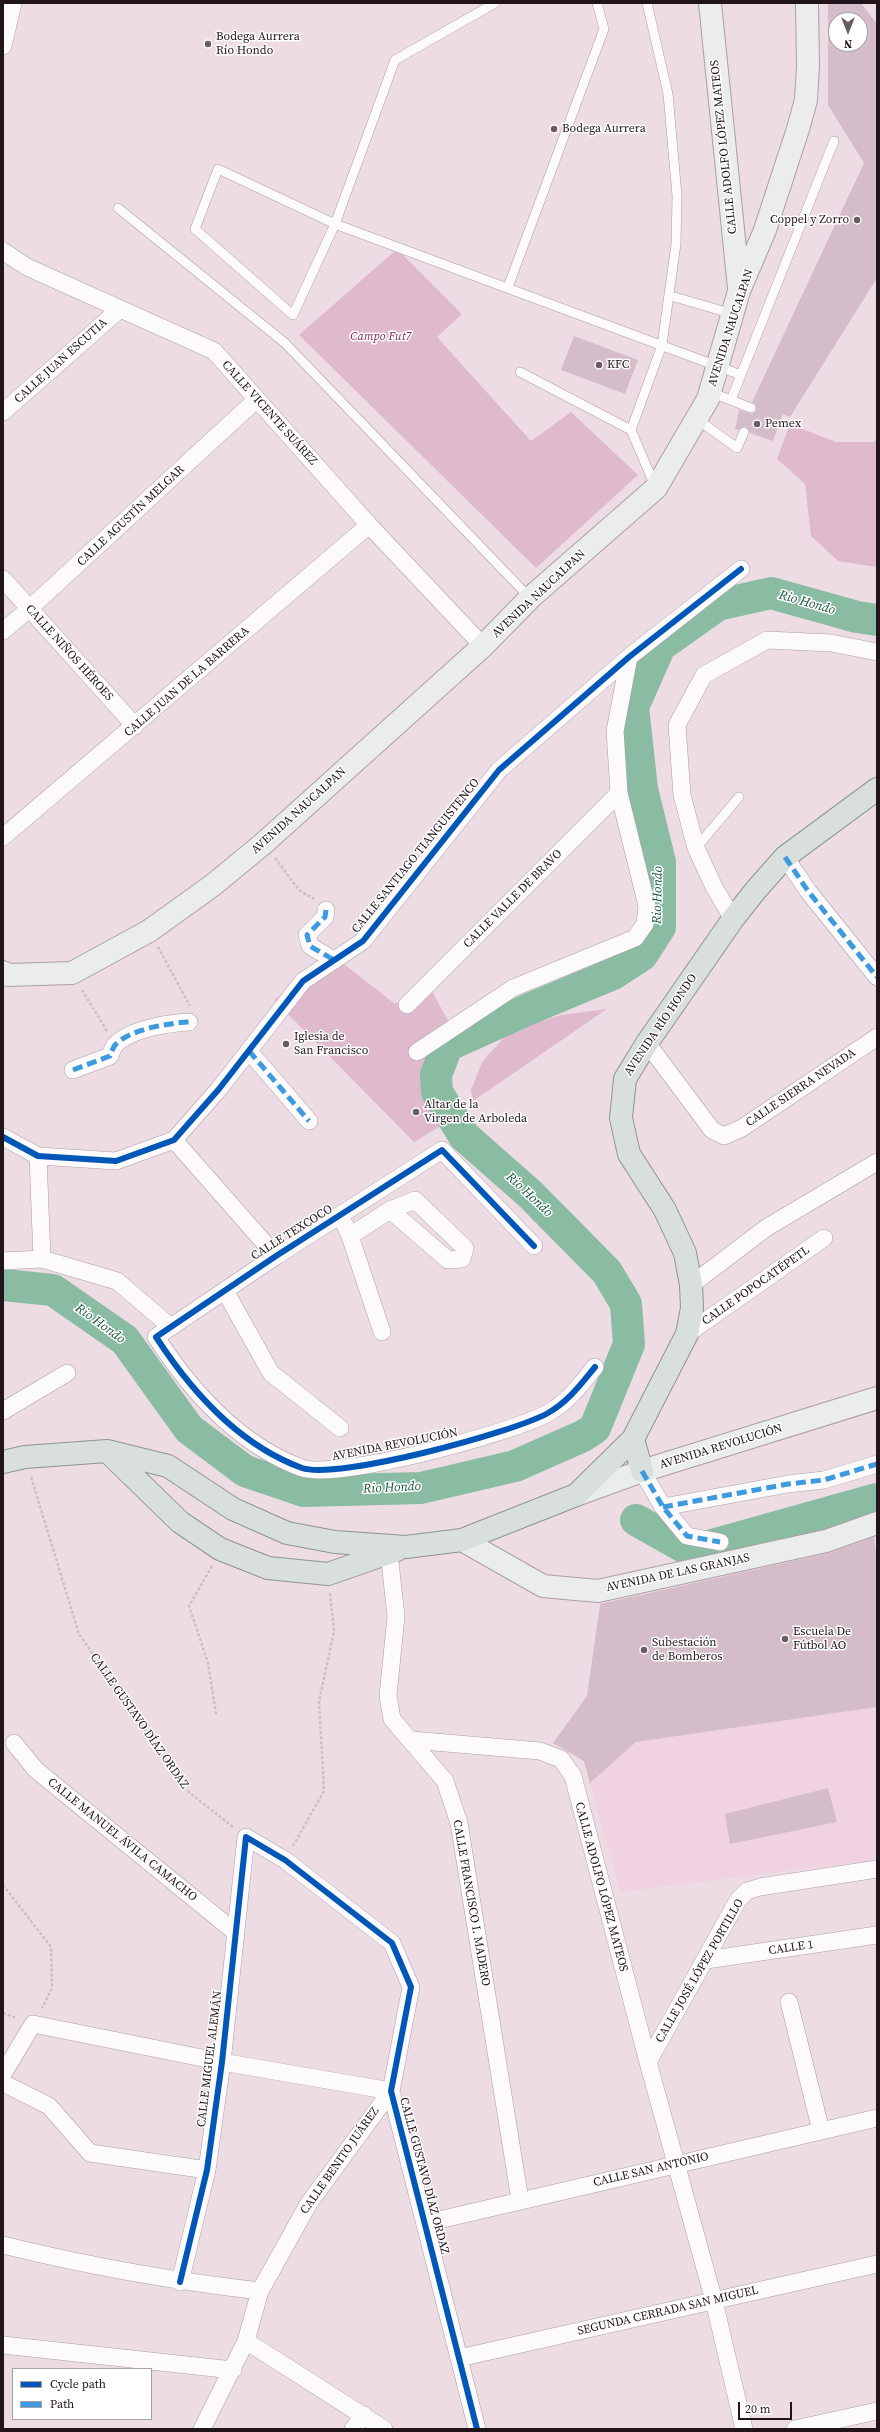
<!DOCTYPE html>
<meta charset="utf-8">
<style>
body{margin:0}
#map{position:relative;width:880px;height:2432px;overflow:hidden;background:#eedce5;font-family:"Source Serif 4",serif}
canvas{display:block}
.frame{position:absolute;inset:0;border:4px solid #21151b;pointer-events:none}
.legend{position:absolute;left:12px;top:2368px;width:140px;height:52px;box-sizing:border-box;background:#fff;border:1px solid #a6a1a4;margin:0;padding:5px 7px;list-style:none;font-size:12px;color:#21151b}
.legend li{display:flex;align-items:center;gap:8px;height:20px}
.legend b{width:20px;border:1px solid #a6a1a4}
.north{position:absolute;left:828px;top:12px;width:40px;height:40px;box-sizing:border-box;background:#fff;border:1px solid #a6a1a4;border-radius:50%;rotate:180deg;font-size:11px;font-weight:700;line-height:16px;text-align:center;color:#21151b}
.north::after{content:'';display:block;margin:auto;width:14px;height:18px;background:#695b62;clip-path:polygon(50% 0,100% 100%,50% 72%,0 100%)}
.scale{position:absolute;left:738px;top:2402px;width:54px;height:18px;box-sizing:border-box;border:2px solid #21151b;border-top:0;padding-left:5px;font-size:12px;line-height:14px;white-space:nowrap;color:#21151b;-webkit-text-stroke:3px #fff;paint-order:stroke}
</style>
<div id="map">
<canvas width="880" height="2432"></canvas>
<div class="frame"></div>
<ul class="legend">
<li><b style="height:5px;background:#0057b8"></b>Cycle path</li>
<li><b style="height:5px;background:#3c9adf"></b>Path</li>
</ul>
<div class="north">N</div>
<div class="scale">20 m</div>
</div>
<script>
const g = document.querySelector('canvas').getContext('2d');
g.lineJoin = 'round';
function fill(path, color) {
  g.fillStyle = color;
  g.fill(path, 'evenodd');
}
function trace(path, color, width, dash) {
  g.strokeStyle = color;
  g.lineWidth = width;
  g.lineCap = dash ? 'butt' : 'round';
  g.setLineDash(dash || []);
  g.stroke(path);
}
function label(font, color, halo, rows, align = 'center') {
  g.font = font + ' "Source Serif 4",serif';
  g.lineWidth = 3;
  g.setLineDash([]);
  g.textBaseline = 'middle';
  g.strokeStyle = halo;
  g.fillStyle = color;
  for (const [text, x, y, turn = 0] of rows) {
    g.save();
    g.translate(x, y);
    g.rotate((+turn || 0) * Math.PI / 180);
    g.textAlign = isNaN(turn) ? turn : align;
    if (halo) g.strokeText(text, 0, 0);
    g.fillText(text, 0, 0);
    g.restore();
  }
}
const built = new Path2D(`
 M877 1707V1860L620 1892 590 1783 636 1742Z`);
const green = new Path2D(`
 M397 249 462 314 437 337 531 441 571 412 638 475 536 568 299 335Z
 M790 424 836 442H874L877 439V567L838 561 811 536 805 484 777 459Z
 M340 961 395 1004 428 984 451 1026 433 1037 427 1065 429 1098 446 1123 414 1142 274 1000 307 976Z
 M607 1009 473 1101 471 1090 482 1062 510 1031 561 1015Z`);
const river = new Path2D(`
 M3 1285 53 1290 125 1340 189 1429 245 1471 304 1491 421 1488 515 1466 583 1436 595 1428 629 1344 626 1304 607 1272 530 1194 464 1136 437 1092 436 1075 447 1046 529 1009 613 974 642 955 660 927V862L642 789 633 707 660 646 718 605 771 593 857 617 877 620
 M636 1520 691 1551 877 1499`);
const building = new Path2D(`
 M828 3H861L877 24V278L790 417 783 414 773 441 750 433 746 426 738 430 735 429 739 410 752 414 756 411V405L752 402 864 163 828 105ZM836 20H860V44H836Z
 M574 336 638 360 625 394 561 370Z
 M874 1537 877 1560V1707L636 1742 590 1783 584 1761 553 1743 587 1696 600 1604 829 1553Z
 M828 1788 837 1822 730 1844 725 1814Z`);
const path = new Path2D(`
 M275 858 299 890 314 899
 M158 947 190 1006
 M82 990 107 1031
 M31 1477 79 1634 185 1789 233 1827
 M212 1566 189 1606 208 1663 216 1714
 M293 1846 324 1791 319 1701 334 1631 330 1593
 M3 1885 51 1947 52 1988 42 2008
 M3 2013 16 2018`);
const lane = new Path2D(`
 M495 3 395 60 335 224 741 375
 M218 169 335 224 293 315 195 229Z
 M118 208 285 343 530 598
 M508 287 604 29 597 3
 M671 296 733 314
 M520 372 631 430 655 486
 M710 392 751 408
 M731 400 834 141
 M697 419 737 448 744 432
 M631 430 662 345 676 244 677 196 668 94 647 3
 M696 848 739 797`);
const street = new Path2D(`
 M3 46 13 3
 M3 251 27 267 214 351 369 525 483 646
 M3 412 120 309
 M3 579 135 726
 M3 631 29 609 257 399
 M3 837 369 525
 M785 857 808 891 877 977
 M326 910 325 917 307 935 310 946 334 960
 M733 919 714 887 696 848 682 795 677 725 704 675 767 640 831 643 877 652
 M407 1005 619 793
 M647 1043 712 1130 724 1136 742 1128 877 1037
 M249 1051 309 1121
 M417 1052 513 988 635 938 645 924 647 906 619 793 615 731 629 657
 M73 1070 110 1056C111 1053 113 1048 115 1045 130 1029 169 1023 189 1022
 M3 1137 38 1156 116 1161 174 1140 219 1089 303 981 363 941 499 770 629 657 741 569
 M174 1140 276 1256
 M38 1156 42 1259
 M345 1225 350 1236 382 1332
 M350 1236 390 1210 415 1200 465 1248 462 1259 448 1260 390 1210
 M534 1246 442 1150 276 1256 156 1337C191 1391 239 1445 302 1468 338 1480 512 1433 548 1413 568 1402 581 1384 595 1367
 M3 1261 42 1259 117 1281 164 1321 168 1327
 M691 1285 766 1228 877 1162
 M225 1291 271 1373 340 1428
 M687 1334 824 1238
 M3 1411 67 1373
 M642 1471 663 1507 687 1536 720 1542
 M663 1507 788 1484 824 1480 877 1464
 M389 1553 396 1616 388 1696 392 1719 445 1781 459 1823 520 2200
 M411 1740 540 1751 561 1759 573 1776 648 2062 714 2301 744 2429
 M14 1743 36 1770 235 1932
 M706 1960 877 1935
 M789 2002 821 2131
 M648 2062 738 1900 747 1891 760 1887 877 1869
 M3 2074 33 2024 222 2062 391 2091
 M3 2083 49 2106 90 2153 207 2170
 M426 2223 877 2118
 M3 2245C88 2266 173 2281 260 2291
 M180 2282 207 2170 222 2062 246 1837 285 1860 392 1943 411 1987 391 2091 477 2429
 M246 2341 384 2429
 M3 2345 233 2370
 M459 2358 877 2264
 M202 2429 246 2341 260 2291 309 2203 391 2091
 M353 2429 364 2415
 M795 2429 877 2411`);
const secondary = new Path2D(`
 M710 3 739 288
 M3 972 8 975 72 973 149 931 213 885 264 843 483 646 530 598 656 488 708 399 739 291 765 230 798 129 806 100 808 66 807 3
 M576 1495 642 1471 877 1398
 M462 1540 543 1586 598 1591 826 1541 877 1523`);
const primary = new Path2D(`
 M633 1439 642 1471
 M107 1451 180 1522 220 1549 268 1568 328 1574 397 1550
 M3 1462 25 1457 107 1451 168 1466 233 1509 287 1533 335 1542 406 1547 462 1540 576 1495 633 1439 687 1334 692 1308 691 1285 685 1253 665 1210 629 1154 621 1118 625 1079 647 1043 733 919 755 891 785 857 877 789`);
const quiet = new Path2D(`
 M785 857 808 891 877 977
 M326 910 325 917 307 935 310 946 334 960
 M249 1051 309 1121
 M73 1070 110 1056C111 1053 113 1048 115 1045 130 1029 169 1023 189 1022
 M642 1471 663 1507 687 1536 720 1542
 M663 1507 788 1484 824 1480 877 1464`);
const cycleway = new Path2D(`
 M3 1137 38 1156 116 1161 174 1140 219 1089 303 981 363 941 499 770 629 657 741 569
 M534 1246 442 1150 276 1256 156 1337C191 1391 239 1445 302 1468 338 1480 512 1433 548 1413 568 1402 581 1384 595 1367
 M180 2282 207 2170 222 2062 246 1837 285 1860 392 1943 411 1987 391 2091 477 2429`);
const markers = [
 [208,44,4,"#695b62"],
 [554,129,4,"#695b62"],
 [857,220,4,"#695b62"],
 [599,365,4,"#695b62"],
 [757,424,4,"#695b62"],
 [286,1044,4,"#695b62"],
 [416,1112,4,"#695b62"],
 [785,1639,4,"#695b62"],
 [644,1650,4,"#695b62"]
];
const poiNames = [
 ["Bodega Aurrera",216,37],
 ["Río Hondo",216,51],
 ["Bodega Aurrera",562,129],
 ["Coppel y Zorro",849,220,"right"],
 ["KFC",607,365],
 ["Pemex",765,424],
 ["Iglesia de",294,1037],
 ["San Francisco",294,1051],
 ["Altar de la",424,1105],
 ["Virgen de Arboleda",424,1119],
 ["Escuela De",793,1632],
 ["Fútbol AO",793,1646],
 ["Subestación",652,1643],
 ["de Bomberos",652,1657]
];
const streetNames = [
 ["CALLE ADOLFO LÓPEZ MATEOS",724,147,-96],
 ["AVENIDA NAUCALPAN",731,328,-72],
 ["CALLE JUAN ESCUTIA",61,361,-42],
 ["CALLE VICENTE SUÁREZ",269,413,48],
 ["CALLE AGUSTÍN MELGAR",131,516,-43],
 ["AVENIDA NAUCALPAN",539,594,-43],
 ["CALLE NIÑOS HÉROES",69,653,48],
 ["CALLE JUAN DE LA BARRERA",187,682,-41],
 ["AVENIDA NAUCALPAN",299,811,-42],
 ["CALLE SANTIAGO TIANGUISTENCO",416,856,-51],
 ["CALLE VALLE DE BRAVO",513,899,-45],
 ["AVENIDA RÍO HONDO",661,1025,-56],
 ["CALLE SIERRA NEVADA",801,1088,-34],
 ["CALLE TEXCOCO",292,1233,-32],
 ["CALLE POPOCATÉPETL",756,1286,-35],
 ["AVENIDA REVOLUCIÓN",395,1445,-11],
 ["AVENIDA REVOLUCIÓN",721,1447,-17],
 ["AVENIDA DE LAS GRANJAS",678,1573,-12],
 ["CALLE GUSTAVO DÍAZ ORDAZ",139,1721,55],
 ["CALLE MANUEL ÁVILA CAMACHO",122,1840,39],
 ["CALLE ADOLFO LÓPEZ MATEOS",601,1887,75],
 ["CALLE FRANCISCO I. MADERO",471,1903,80],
 ["CALLE 1",791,1948,-8],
 ["CALLE JOSÉ LÓPEZ PORTILLO",700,1971,-60],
 ["CALLE MIGUEL ALEMÁN",210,2059,-83],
 ["CALLE BENITO JUÁREZ",340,2161,-55],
 ["CALLE SAN ANTONIO",651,2170,-13],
 ["CALLE GUSTAVO DÍAZ ORDAZ",424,2176,75],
 ["SEGUNDA CERRADA SAN MIGUEL",668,2311,-13]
];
const parkNames = [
 ["Campo Fut7",381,337]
];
const waterNames = [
 ["Rio Hondo",807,603,16],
 ["Rio Hondo",658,895,-89],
 ["Rio Hondo",529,1195,43],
 ["Rio Hondo",100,1324,36],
 ["Rio Hondo",392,1488,-3]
];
fill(built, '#f1d2e1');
fill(green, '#dfbacc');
trace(river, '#89bca3', 32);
fill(building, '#d4bdc8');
trace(lane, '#ac9ea5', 10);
trace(street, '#ac9ea5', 18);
trace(secondary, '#ac9ea5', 24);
trace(primary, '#8d9492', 24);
trace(path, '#c8c2c4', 2.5, [3, 2]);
trace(lane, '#fcfafb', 9);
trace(street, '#fcfafb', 17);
trace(secondary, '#ebedec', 22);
trace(primary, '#d9dfdc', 22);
trace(quiet, '#3c9adf', 5, [10, 5]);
trace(cycleway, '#0057b8', 6);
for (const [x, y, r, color] of markers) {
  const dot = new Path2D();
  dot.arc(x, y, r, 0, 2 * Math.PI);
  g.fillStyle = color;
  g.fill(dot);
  trace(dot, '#fff', 1.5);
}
label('12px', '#21151b', '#fff', poiNames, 'left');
label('12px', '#21151b', '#fff', streetNames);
label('italic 12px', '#80295b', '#fff', parkNames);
label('italic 13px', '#16553a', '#fff', waterNames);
</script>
